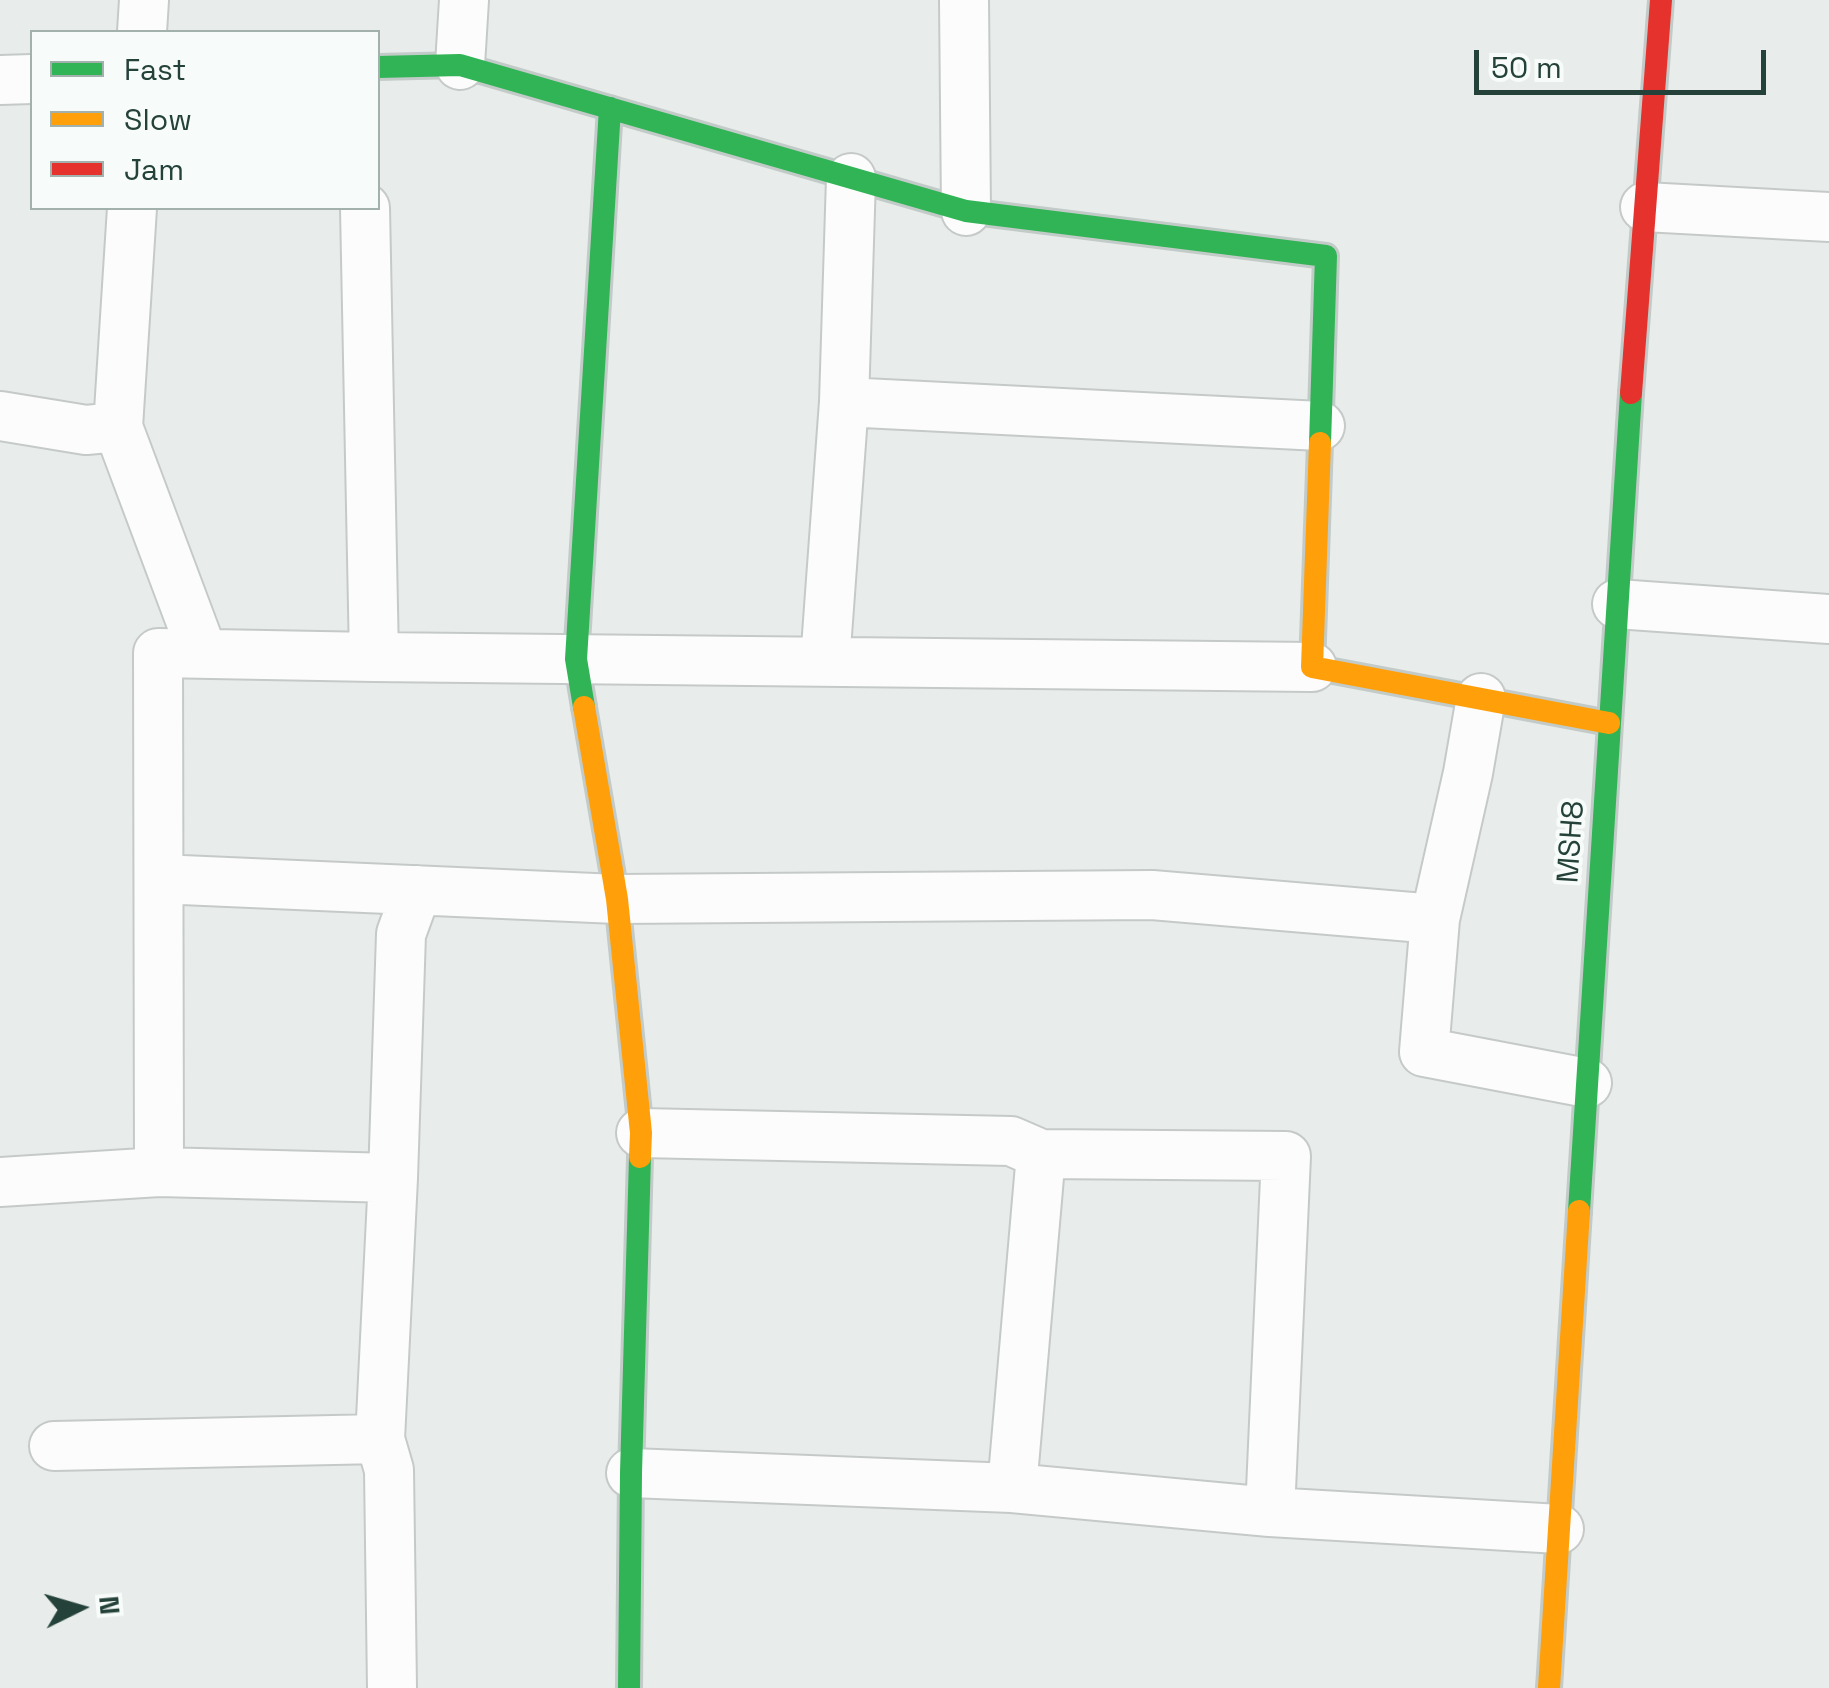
<!DOCTYPE html>
<style>
body{margin:0}
#map{position:relative;width:1829px;height:1688px;overflow:hidden;background:#e8edeb;font-family:"Space Grotesk",sans-serif}
canvas{display:block}
.legend{position:absolute;left:30px;top:30px;width:350px;height:180px;box-sizing:border-box;background:#f7fbf9;border:2px solid #a3b1ad;margin:0;padding:12px 18px;list-style:none;font-size:30px;color:#24423a}
.legend li{display:flex;align-items:center;gap:20px;height:50px}
.legend b{width:50px;border:2px solid #a3b1ad}
.north{position:absolute;left:30px;top:1558px;width:100px;height:100px;-webkit-text-stroke:8px #f7fbf9;paint-order:stroke;rotate:85deg;font-size:28px;font-weight:700;line-height:40px;text-align:center;color:#24423a}
.north::after{content:'';display:block;margin:auto;width:35px;height:45px;background:#24423a;clip-path:polygon(50% 0,100% 100%,50% 72%,0 100%)}
.scale{position:absolute;left:1474px;top:50px;width:292px;height:45px;box-sizing:border-box;border:5px solid #24423a;border-top:0;padding-left:12px;font-size:30px;line-height:35px;white-space:nowrap;color:#24423a;-webkit-text-stroke:8px #f7fbf9;paint-order:stroke}
</style>
<div id="map">
<canvas width="1829" height="1688"></canvas>
<ul class="legend">
<li><b style="height:12px;background:#30b455"></b>Fast</li>
<li><b style="height:12px;background:#ff9f0a"></b>Slow</li>
<li><b style="height:12px;background:#e5322d"></b>Jam</li>
</ul>
<div class="north">N</div>
<div class="scale">50 m</div>
</div>
<script>
const g = document.querySelector('canvas').getContext('2d');
g.lineJoin = 'round';
function trace(path, color, width, dash) {
  g.strokeStyle = color;
  g.lineWidth = width;
  g.lineCap = dash ? 'butt' : 'round';
  g.setLineDash(dash || []);
  g.stroke(path);
}
function label(font, color, halo, rows, align = 'center') {
  g.font = font + ' "Space Grotesk",sans-serif';
  g.lineWidth = 8;
  g.setLineDash([]);
  g.textBaseline = 'middle';
  g.strokeStyle = halo;
  g.fillStyle = color;
  for (const [text, x, y, turn = 0] of rows) {
    g.save();
    g.translate(x, y);
    g.rotate((+turn || 0) * Math.PI / 180);
    g.textAlign = isNaN(turn) ? turn : align;
    if (halo) g.strokeText(text, 0, 0);
    g.fillText(text, 0, 0);
    g.restore();
  }
}
const street = new Path2D(`
 M964 0 966 211
 M142 32 144 0
 M460 65 464 0
 M0 80 32 79
 M1645 207 1829 217
 M132 208 118 427 203 654
 M365 208 374 657 1312 667
 M844 402 1320 426
 M0 416 86 430 118 427
 M1617 604 1829 619
 M825 662 844 402 851 178
 M1481 698 1468 773 1435 919 1424 1052 1587 1083
 M159 879 617 899 1152 895 1435 919
 M641 1133 1011 1141 1041 1154 1286 1156 1270 1512
 M159 1172 393 1178
 M0 1182 159 1172 158 653 374 657
 M54 1446 380 1439
 M631 1473 1012 1488 1270 1512 1559 1529
 M1012 1488 1041 1154
 M392 1688 389 1470 380 1439 393 1178 401 934 417 890`);
const fast = new Path2D(`
 M378 67 460 65 966 211 1326 256 1320 443
 M584 707 576 659 610 108
 M1579 1211 1631 393
 M629 1688 631 1473 640 1157`);
const slow = new Path2D(`
 M1320 443 1312 667 1609 723
 M584 707 617 899 641 1133 640 1157
 M1549 1688 1579 1211`);
const jam = new Path2D(`
 M1631 393 1661 0`);
const streetNames = [
 ["MSH8",1572,842,-86]
];
trace(street, '#c5cac8', 52);
trace(fast, '#c3cbc8', 28);
trace(slow, '#c3cbc8', 28);
trace(jam, '#c3cbc8', 28);
trace(street, '#fcfcfc', 48);
trace(fast, '#30b455', 22);
trace(slow, '#ff9f0a', 22);
trace(jam, '#e5322d', 22);
label('30px', '#24423a', '#f7fbf9', streetNames);
</script>
